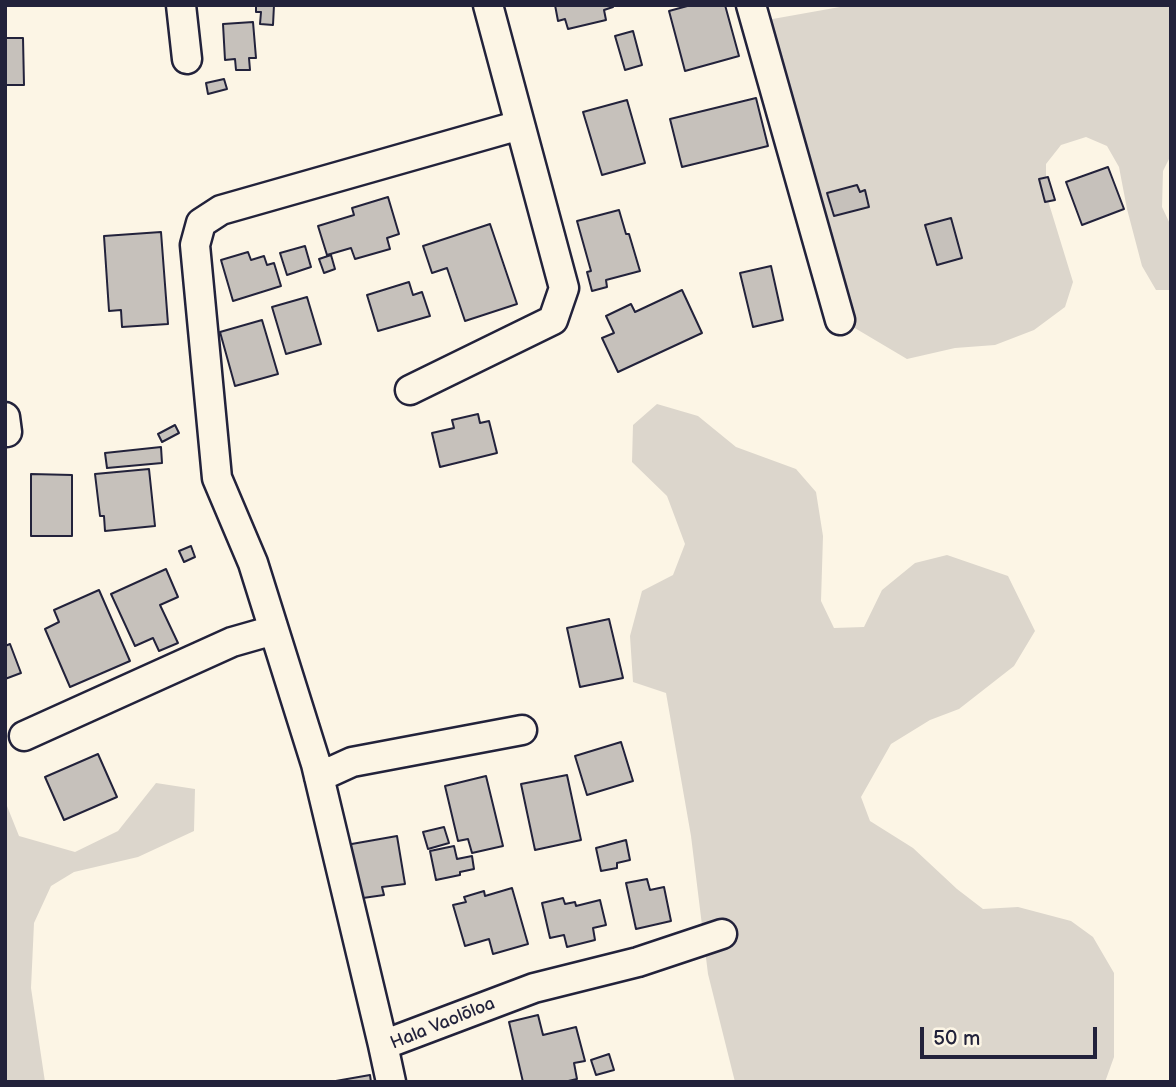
<!DOCTYPE html>
<meta charset="utf-8">
<style>
body{margin:0}
#map{position:relative;width:1176px;height:1087px;overflow:hidden;background:#fcf5e5;font-family:"Balsamiq Sans",sans-serif}
canvas{display:block}
.frame{position:absolute;inset:0;border:7px solid #22223b;pointer-events:none}
.scale{position:absolute;left:920px;top:1027px;width:177px;height:32px;box-sizing:border-box;border:4px solid #22223b;border-top:0;padding-left:9px;font-size:21px;line-height:24px;white-space:nowrap;color:#22223b;-webkit-text-stroke:5px #fcf5e5;paint-order:stroke}
</style>
<div id="map">
<canvas width="1176" height="1087"></canvas>
<div class="frame"></div>
<div class="scale">50 m</div>
</div>
<script>
const g = document.querySelector('canvas').getContext('2d');
g.lineJoin = 'round';
function fill(path, color) {
  g.fillStyle = color;
  g.fill(path, 'evenodd');
}
function trace(path, color, width, dash) {
  g.strokeStyle = color;
  g.lineWidth = width;
  g.lineCap = dash ? 'butt' : 'round';
  g.setLineDash(dash || []);
  g.stroke(path);
}
function label(font, color, halo, rows, align = 'center') {
  g.font = font + ' "Balsamiq Sans",sans-serif';
  g.lineWidth = 5;
  g.setLineDash([]);
  g.textBaseline = 'middle';
  g.strokeStyle = halo;
  g.fillStyle = color;
  for (const [text, x, y, turn = 0] of rows) {
    g.save();
    g.translate(x, y);
    g.rotate((+turn || 0) * Math.PI / 180);
    g.textAlign = isNaN(turn) ? turn : align;
    if (halo) g.strokeText(text, 0, 0);
    g.fillText(text, 0, 0);
    g.restore();
  }
}
const green = new Path2D(`
 M851 5H1171V155L1163 171 1162 207 1171 226V290H1156L1142 266 1127 209 1119 167 1107 146 1086 137 1061 145 1046 164V194L1073 282 1065 307 1034 330 995 345 955 348 907 359 848 324 767 20Z
 M657 404 698 416 736 447 796 469 816 492 823 536 821 601 834 628 864 627 882 590 915 563 947 555 1008 576 1035 631 1014 666 959 709 930 720 891 744 861 797 870 821 913 848 957 889 983 909 1018 907 1071 921 1093 937 1114 973V1057L1105 1082H735L708 974 691 836 666 693 633 682 630 636 642 591 673 575 685 544 667 496 632 462 633 425Z
 M156 783 195 789 194 831 138 857 74 872 51 886 34 923 31 988 45 1082H5V801L19 836 75 852 118 831Z`);
const building = new Path2D(`
 M256 5H274L273 25 260 24 261 12H256Z
 M555 5H612L613 7 604 10 606 20 568 29 565 19 558 21Z
 M691 5H725L739 56 685 71 669 11Z
 M253 22 256 58H249L250 70H236L235 59 225 60 223 24Z
 M633 31 642 65 625 70 615 36Z
 M5 38H23L24 85H5Z
 M224 79 227 89 208 94 206 83Z
 M756 98 768 146 682 167 670 119Z
 M627 100 645 163 602 175 583 112Z
 M1108 167 1124 209 1082 225 1066 182Z
 M1048 177 1055 200 1045 202 1039 179Z
 M857 185 860 192 865 190 869 207 834 216 827 193Z
 M388 197 399 234 387 238 390 249 355 259 351 248 327 255 318 226 354 215 352 208Z
 M619 210 626 234H629L640 271 606 280 607 287 592 291 587 272 591 271 577 221Z
 M951 218 962 258 937 265 925 225Z
 M490 224 517 304 465 321 447 268 432 273 423 246Z
 M161 232 168 324 122 327 121 310 109 311 104 236Z
 M305 246 311 267 287 275 280 253Z
 M248 252 251 260 264 256 267 265 274 263 281 286 233 301 221 260Z
 M331 255 335 269 324 273 319 259Z
 M771 266 783 320 753 327 740 273Z
 M409 282 413 295 422 292 430 316 378 331 367 295Z
 M682 290 702 333 618 372 602 338 614 333 606 316 631 304 635 312Z
 M307 297 321 344 286 354 272 307Z
 M262 320 278 374 235 386 220 332Z
 M478 414 480 423 489 421 497 453 440 467 432 433 454 428 452 420Z
 M175 425 179 433 162 442 158 434Z
 M161 447 162 463 107 468 105 453Z
 M149 469 155 526 105 531 104 516H100L95 474Z
 M31 474 72 475V536H31Z
 M191 546 195 557 184 562 179 551Z
 M166 569 178 597 160 605 178 643 159 651 153 638 135 646 111 594Z
 M99 590 130 661 70 687 45 629 59 622 54 610Z
 M609 619 623 678 580 687 567 628Z
 M10 644 21 673 5 679V646Z
 M621 742 633 781 587 795 575 756Z
 M98 754 117 797 64 820 45 777Z
 M567 775 581 840 535 850 521 784Z
 M486 776 503 846 472 853 468 839 458 841 445 786Z
 M444 827 449 843 428 849 423 832Z
 M397 836 405 884 382 887 384 895 356 899 346 845Z
 M626 840 630 860 617 863V868L601 871 596 848Z
 M454 846 457 859 472 856 474 869 460 872V875L436 880 430 851Z
 M647 879 650 890 664 887 671 921 636 929 626 883Z
 M512 888 528 944 493 954 489 939 465 946 453 905 466 902 464 897 484 891 485 896Z
 M563 898 565 904 575 902 576 906 600 900 606 925 593 928 595 940 567 947 564 935 550 938 542 903Z
 M538 1015 543 1035 576 1027 585 1061 574 1063 577 1079 564 1082H523L509 1022Z
 M609 1054 614 1070 596 1075 591 1060Z
 M370 1075 371 1082H330Z`);
const minor = new Path2D(`
 M181 5 187 59
 M751 5 840 320
 M410 390 553 320 564 288 488 5
 M5 417 7 432
 M24 736 232 642 274 630
 M319 777 352 762 522 730
 M383 1045 316 764 253 563 217 478 195 245 201 223 221 210 520 125
 M391 1082 383 1045 534 988 638 962 722 934`);
const streetNames = [
 ["Hala Vaolōloa",443,1024,-22]
];
fill(green, '#dcd6cc');
fill(building, '#c6c1bb');
trace(building, '#22223b', 2);
trace(minor, '#22223b', 33);
trace(minor, '#fcf5e5', 28);
label('18px', '#22223b', '#fcf5e5', streetNames);
</script>
